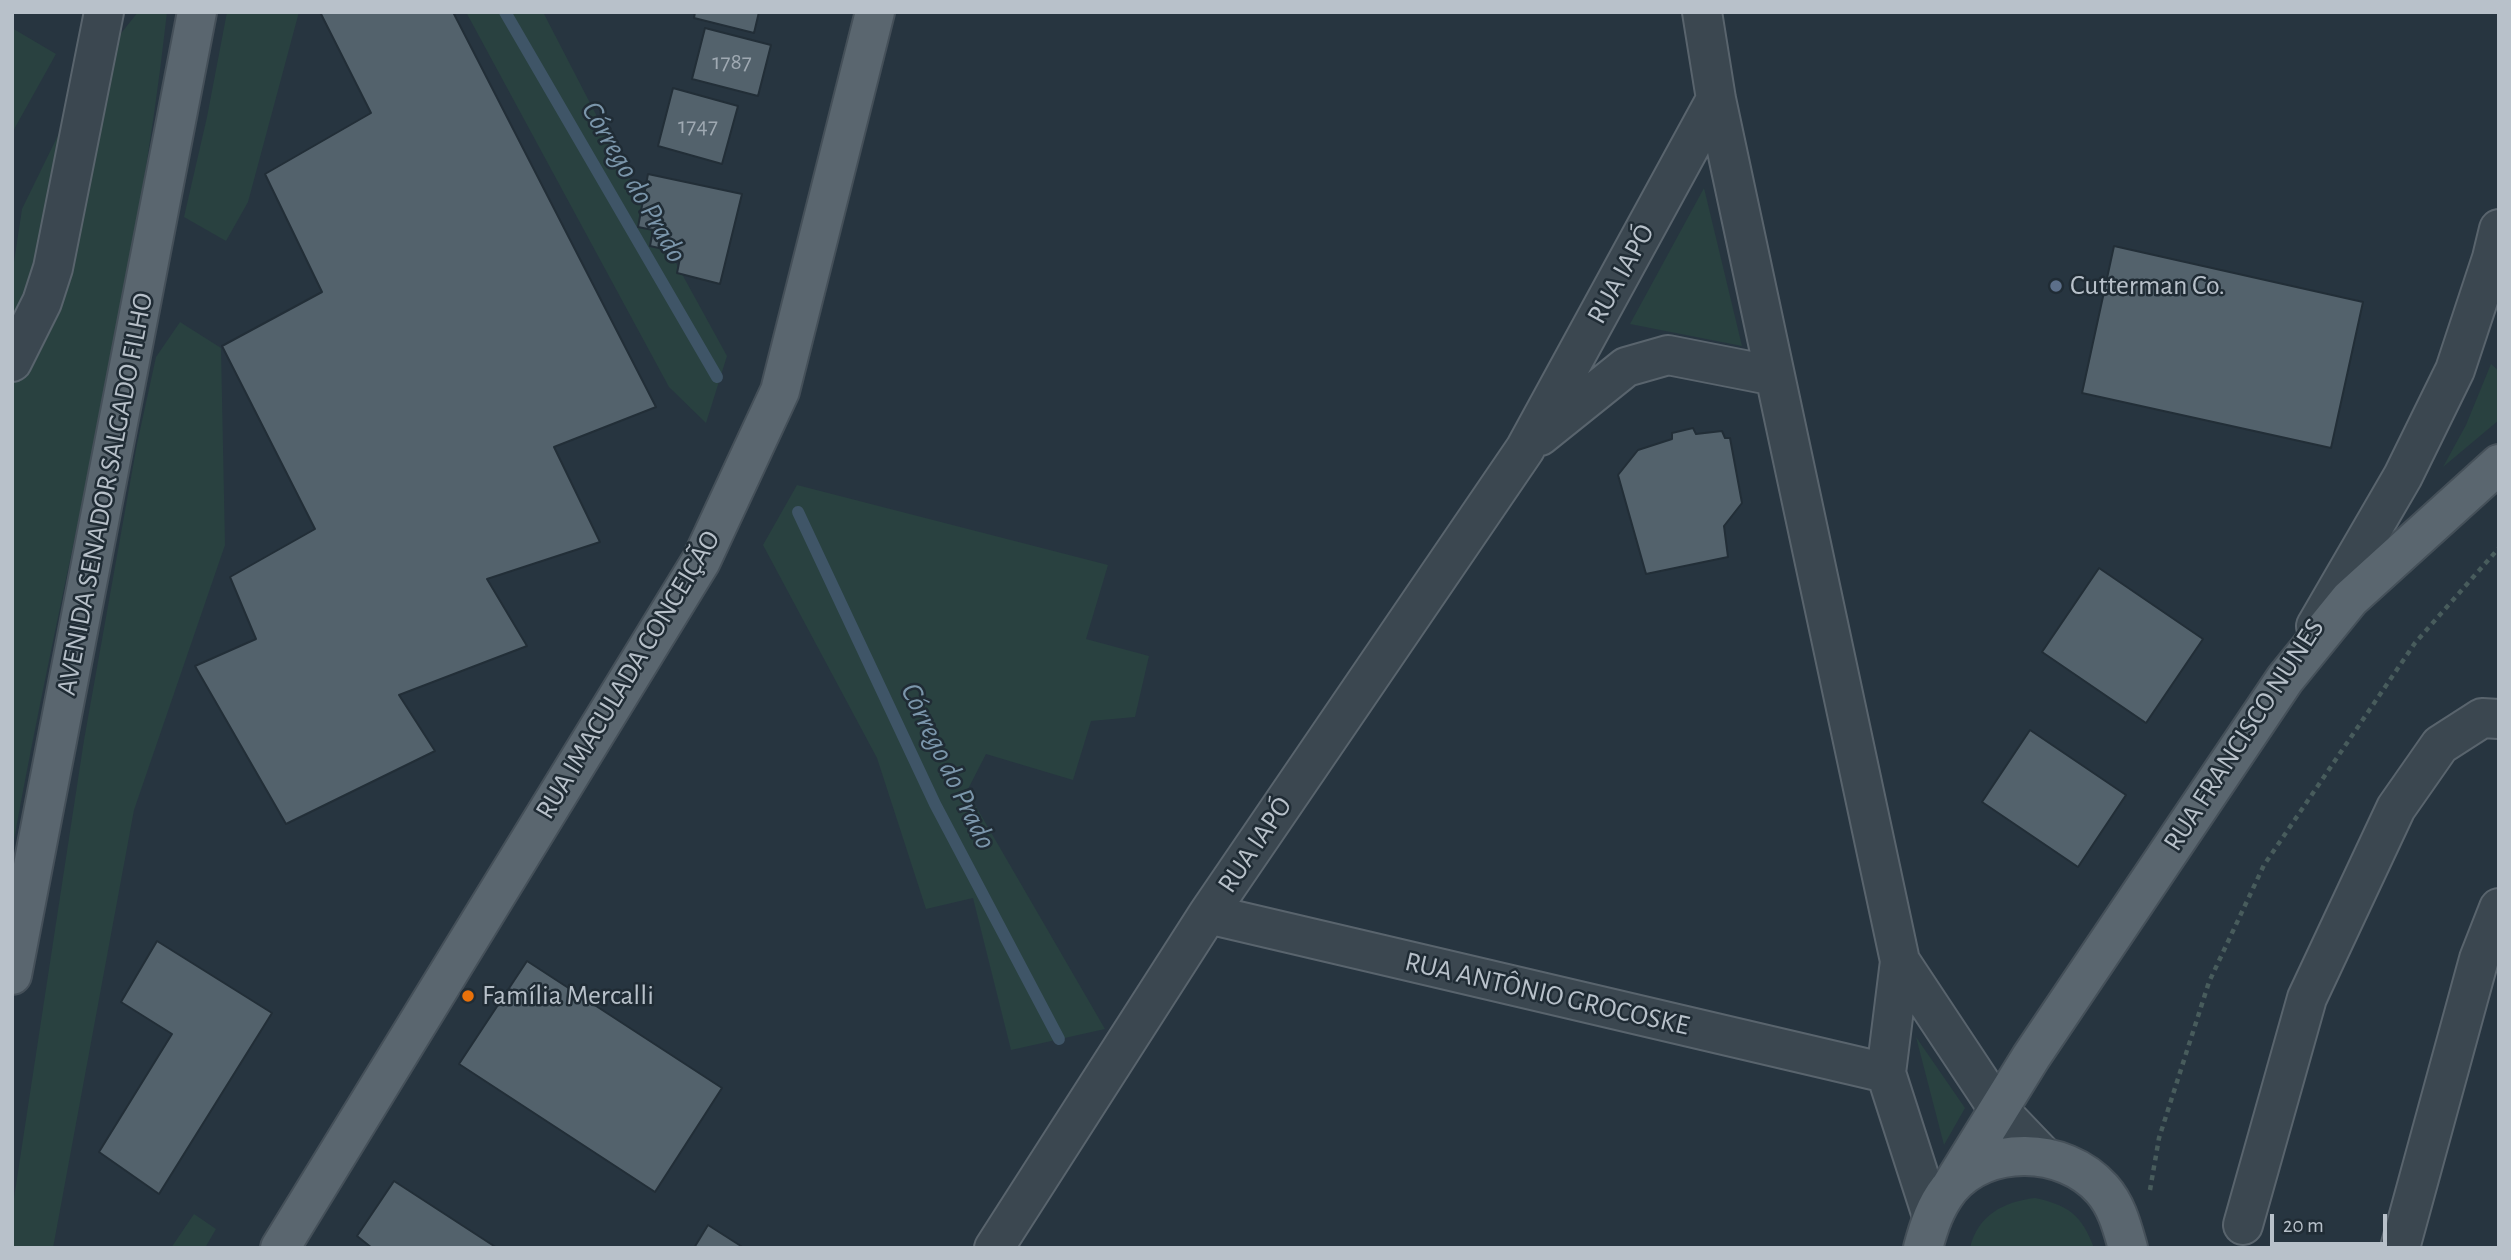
<!DOCTYPE html>
<meta charset="utf-8">
<style>
body{margin:0}
#map{position:relative;width:2511px;height:1260px;overflow:hidden;background:#273540;font-family:"Alegreya Sans",sans-serif}
canvas{display:block}
.frame{position:absolute;inset:0;border:14px solid #b8c1ca;pointer-events:none}
.scale{position:absolute;left:2270px;top:1214px;width:117px;height:32px;box-sizing:border-box;border:4px solid #b8c1ca;border-top:0;padding-left:9px;font-size:21px;line-height:24px;white-space:nowrap;color:#b8c1ca;-webkit-text-stroke:5px #202c35;paint-order:stroke}
</style>
<div id="map">
<canvas width="2511" height="1260"></canvas>
<div class="frame"></div>
<div class="scale">20 m</div>
</div>
<script>
const g = document.querySelector('canvas').getContext('2d');
g.lineJoin = 'round';
function fill(path, color) {
  g.fillStyle = color;
  g.fill(path, 'evenodd');
}
function trace(path, color, width, dash) {
  g.strokeStyle = color;
  g.lineWidth = width;
  g.lineCap = dash ? 'butt' : 'round';
  g.setLineDash(dash || []);
  g.stroke(path);
}
function label(font, color, halo, rows, align = 'center') {
  g.font = font + ' "Alegreya Sans",sans-serif';
  g.lineWidth = 5;
  g.setLineDash([]);
  g.textBaseline = 'middle';
  g.strokeStyle = halo;
  g.fillStyle = color;
  for (const [text, x, y, turn = 0] of rows) {
    g.save();
    g.translate(x, y);
    g.rotate((+turn || 0) * Math.PI / 180);
    g.textAlign = isNaN(turn) ? turn : align;
    if (halo) g.strokeText(text, 0, 0);
    g.fillText(text, 0, 0);
    g.restore();
  }
}
const green = new Path2D(`
 M138 12H167C136 295 62 572 12 851V275L22 209 87 76Z
 M227 12H299L248 202 226 241 184 217 207 117Z
 M466 12H543L620 161 727 356 706 423 669 387Z
 M12 28 56 54 12 133Z
 M1704 188 1742 346 1630 324Z
 M180 322 221 348 225 545 134 810 53 1248H12V1211L84 740 137 444 156 357Z
 M2491 364 2499 371V420L2443 467 2466 425Z
 M797 485 1108 565 1086 639 1149 656 1135 717 1091 721 1073 780 986 754 967 791 1105 1029 1011 1050 973 898 926 909 877 758 763 545Z
 M1916 1037 1965 1108 1944 1145Z
 M2035 1198C2068 1205 2082 1215 2094 1248H1970C1978 1215 2003 1202 2035 1198Z
 M194 1214 216 1229 205 1248H171Z`);
const stream = new Path2D(`
 M505 12 717 377
 M798 512 935 804 1059 1039`);
const building = new Path2D(`
 M320 12H453L656 407 554 447 600 542 487 579 527 646 399 695 435 751 286 824 195 666 256 639 230 577 315 529 222 346 322 292 265 174 371 113Z
 M695 12H759L754 33 694 18Z
 M705 28 771 45 758 96 692 79Z
 M673 88 738 106 722 164 658 146Z
 M648 174 742 194 720 284 677 273 681 253 650 246 653 230 638 227Z
 M2114 246 2363 302 2331 448 2082 393Z
 M1693 428 1696 434 1722 431 1725 438H1730L1742 503 1724 526 1728 557 1646 574 1618 475 1638 450 1672 439V433Z
 M2099 568 2203 639 2146 723 2042 652Z
 M2030 730 2126 795 2078 867 1982 802Z
 M157 941 272 1013 159 1194 99 1152 172 1034 121 1002Z
 M527 961 722 1088 655 1192 459 1064Z
 M394 1181 497 1248H372L357 1236Z
 M708 1225 744 1248H694Z`);
const path = new Path2D(`
 M2150 1190 2159 1138 2209 982 2264 865 2415 643 2499 548`);
const minor = new Path2D(`
 M1702 12 1716 99 1900 961 1886 1073 1932 1216
 M12 362 42 302 53 268 104 12
 M1540 436 1626 367 1668 355 1775 376
 M2316 626 2403 476 2455 370 2492 258 2499 229
 M1208 914 1886 1073
 M1900 961 1998 1109 2044 1157
 M2243 1225 2307 998 2396 808 2440 745 2482 718 2499 719
 M994 1248 1208 914 1525 449 1716 99
 M2400 1248 2479 959 2499 908`);
const major = new Path2D(`
 M12 975 197 12
 M1950 1188 2031 1057 2285 679 2350 599 2499 464
 M280 1248 701 561 780 391 875 12
 M1923 1248C1929 1226 1935 1207 1949 1189 1986 1144 2064 1146 2102 1189 2117 1206 2122 1227 2128 1248`);
const markers = [
 [2056,286,7,"#5c6f8a"],
 [468,996,7,"#e8710a"]
];
const numberNames = [
 ["1787",732,62],
 ["1747",698,126]
];
const streetNames = [
 ["RUA IAPÓ",1621,274,-61],
 ["AVENIDA SENADOR SALGADO FILHO",105,494,-79],
 ["RUA IMACULADA CONCEIÇÃO",628,675,-59],
 ["RUA FRANCISCO NUNES",2244,735,-57],
 ["RUA IAPÓ",1255,845,-56],
 ["RUA ANTÔNIO GROCOSKE",1547,994,13]
];
const poiNames = [
 ["Cutterman Co.",2070,286],
 ["Família Mercalli",482,996]
];
const waterNames = [
 ["Córrego do Prado",634,182,60],
 ["Córrego do Prado",948,766,64]
];
fill(green, '#294140');
trace(stream, '#3f5567', 12);
fill(building, '#53626c');
trace(building, '#222e37', 2);
trace(minor, '#59646d', 42);
trace(major, '#455059', 42);
trace(path, '#485c5c', 4.5, [5, 5]);
trace(minor, '#3b4750', 38);
trace(major, '#5a666f', 38);
for (const [x, y, r, color] of markers) {
  const dot = new Path2D();
  dot.arc(x, y, r, 0, 2 * Math.PI);
  g.fillStyle = color;
  g.fill(dot);
  trace(dot, '#202c35', 2.5);
}
label('24px', '#9fa9b2', null, numberNames);
label('28px', '#b8c1ca', '#202c35', streetNames);
label('28px', '#b8c1ca', '#202c35', poiNames, 'left');
label('italic 30px', '#7b96ab', '#202c35', waterNames);
</script>
